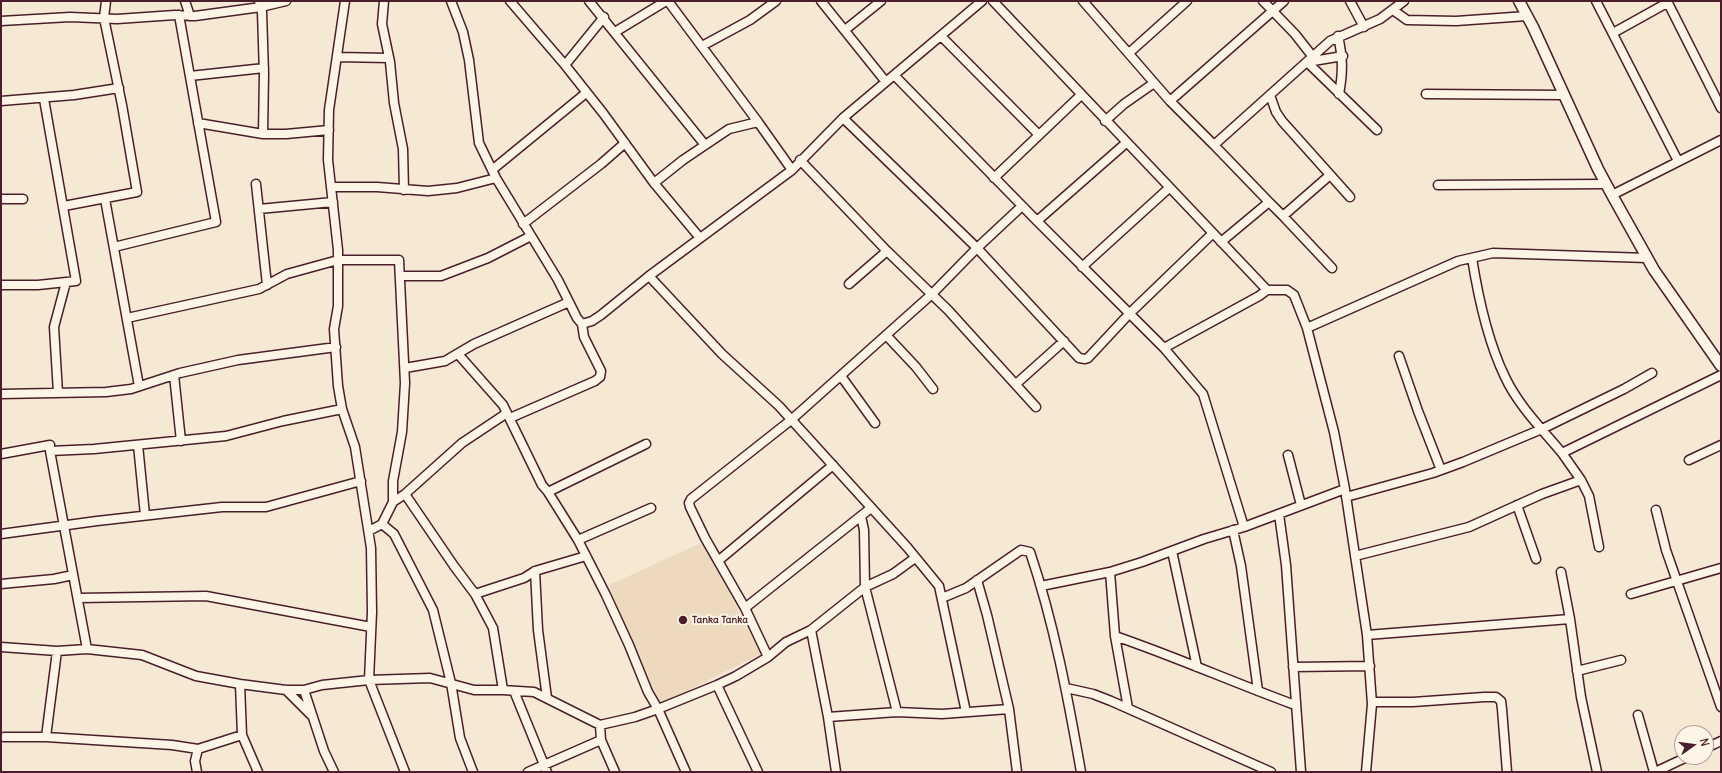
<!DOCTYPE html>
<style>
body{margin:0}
#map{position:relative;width:1722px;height:773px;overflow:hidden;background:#f5e9d3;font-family:Delius,sans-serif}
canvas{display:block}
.frame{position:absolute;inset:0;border:2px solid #4a1f2b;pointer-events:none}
.north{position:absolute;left:1674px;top:725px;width:40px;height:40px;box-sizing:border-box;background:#fcf5e5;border:1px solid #b59f9b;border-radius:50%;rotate:76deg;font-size:11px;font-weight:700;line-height:16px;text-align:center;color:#4a1f2b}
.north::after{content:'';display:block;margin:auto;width:14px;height:18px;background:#4a1f2b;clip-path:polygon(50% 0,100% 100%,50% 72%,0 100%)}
</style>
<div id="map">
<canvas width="1722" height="773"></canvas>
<div class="frame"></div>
<div class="north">N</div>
</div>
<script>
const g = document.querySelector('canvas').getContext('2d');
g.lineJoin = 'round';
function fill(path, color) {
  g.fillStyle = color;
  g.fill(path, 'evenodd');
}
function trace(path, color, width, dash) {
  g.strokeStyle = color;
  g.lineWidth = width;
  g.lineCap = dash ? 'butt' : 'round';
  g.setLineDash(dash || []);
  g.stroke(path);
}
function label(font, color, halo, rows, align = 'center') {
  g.font = font + ' Delius,sans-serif';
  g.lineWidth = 4;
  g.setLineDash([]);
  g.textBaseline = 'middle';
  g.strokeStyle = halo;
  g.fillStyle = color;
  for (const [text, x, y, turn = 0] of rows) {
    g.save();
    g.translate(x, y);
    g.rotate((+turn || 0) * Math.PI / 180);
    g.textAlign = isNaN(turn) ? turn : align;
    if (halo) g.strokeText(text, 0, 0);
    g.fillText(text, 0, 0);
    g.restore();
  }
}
const built = new Path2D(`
 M703 542 761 654 662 703 652 696 609 585Z`);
const minor = new Path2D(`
 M185 1 190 16
 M259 1 262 12 264 74 263 134
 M345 1 329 110 328 160 338 250V306L334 329 338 386 342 409 355 447 371 548 372 612 369 680 405 772
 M384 1 382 24 390 62 394 103 403 149 404 190
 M451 1 463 32 469 60 479 143 496 178 558 280 577 318 582 324 584 337 601 371 600 377 595 381 510 418
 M510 1 565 65 603 113 654 183 700 238
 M589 1 705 145
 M668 1 758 122 792 170
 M821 1 886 82
 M993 1 1267 290
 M1083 1 1170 101 1214 145 1330 41 1380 19 1404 1
 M1263 1 1295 34 1313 57
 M1350 1 1364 27
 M1596 1 1678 161
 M1667 1 1721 108
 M1393 10 1407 20 1456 21 1527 16
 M1 21 70 17 117 19 175 15 195 16 261 7 286 1
 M845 30 881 1
 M615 32 666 1
 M1613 33 1667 3
 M941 36 1039 135
 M1338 36C1343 58 1343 73 1339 94
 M702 46 750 20 776 1
 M1129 53 1187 1
 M337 57 389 58
 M1307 62 1377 130
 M1307 62 1343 56
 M565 65 604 17
 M894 75 1037 221 1164 348 1203 394 1244 527
 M190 76 264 68
 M1426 94 1564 95
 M1270 95 1276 112 1282 121 1350 197
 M1 101 74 95 119 88
 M1170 101 1284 1
 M843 118 977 248 1079 358 1085 359 1088 358 1129 314 1212 234
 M1105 121 1124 104 1154 83
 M198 123 263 134H286L329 130
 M1214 145 1269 202 1283 216 1330 175
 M800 160 887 251 948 310 1036 407
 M492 170 586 93
 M994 178 1081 95
 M654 183 683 160 729 129 758 122
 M256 184 267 285
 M1438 185 1606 184
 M331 187H377L428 191 457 188 496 178
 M1612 195 1721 140
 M1 199H23
 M105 199 139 386
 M64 206 137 192 122 105 104 18 106 1
 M259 209 333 202
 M1283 216 1332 268
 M1037 221 1126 143
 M523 224 601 164 625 143
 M1221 242 1269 202
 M114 247 216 222 179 15
 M1472 258C1478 296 1488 342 1505 377 1518 405 1542 429 1562 453
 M1082 267 1169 188
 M400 276H441L488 258 531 236
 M649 276 722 354 779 406 907 547 939 586 966 712
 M849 284 887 251
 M1 285H38L76 281 44 99
 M127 318 259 289 287 274 338 260H399L405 383 402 432 393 481V502L382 524 369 531
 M582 324 592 321 601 315 649 276 792 170 843 118 982 1
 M1307 328 1458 261 1493 253 1647 258
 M886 335 916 367 933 389
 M1164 348 1259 296 1267 290H1287L1294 295 1307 328 1334 432 1345 489 1367 635 1372 704 1366 772
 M458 354 503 405 542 485 548 492 578 540 606 595 629 645 648 692 658 709 686 772
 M1399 356 1418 411 1441 470
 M405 368 445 361 474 344 569 302
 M174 375 181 441
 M841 376 875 423
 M1016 384 1064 341
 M58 393 54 327 66 282
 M1 394 106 392 131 389 180 373 238 360 336 347
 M138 445 145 515
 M1 454 50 445
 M1288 455 1301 505
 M1689 460 1721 445
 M548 492 646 444
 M405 494 454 566 475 594 493 628 503 690
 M1346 497 1433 473 1463 462 1542 429 1624 389 1652 373
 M393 502 405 494 462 443 507 413
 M1517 505 1536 559
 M1656 510 1666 550 1721 707
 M1279 514 1286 565 1301 772
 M861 516 864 530 865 587 897 712
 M382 524 394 534 433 610 451 683 460 738 473 772
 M1233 530 1241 566 1258 691
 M1 534 97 521 222 507H266L361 481
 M578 540 651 508
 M1599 547 1589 496 1581 480 1562 453 1721 375
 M1172 551 1197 667
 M1355 556 1469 527 1542 494 1581 480
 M718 561 833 465
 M535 571 538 630 547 698
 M1110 572 1115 636 1128 708
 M1561 572 1570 619 1581 697 1597 772
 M977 580 987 615 1009 709 1017 772
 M1 584 54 579 73 575
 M1041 586 1110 572 1142 562 1204 539 1244 527 1345 489
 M475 594 524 578 535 571 586 556
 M1631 594 1721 568
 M78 598 206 596 371 627
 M942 598 966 588 1021 550 1030 552C1054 623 1068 698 1081 772
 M745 608 871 508
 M811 630 828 717 836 772
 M1367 635 1570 619
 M1115 636C1176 657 1235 683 1295 705
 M1 647 57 651 87 649 142 655 196 676 240 684 286 690H304L322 685 369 680 430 678 474 690H503L534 692 600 725 635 717 658 709 717 685 758 772
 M87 649 50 451 94 449 226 436 283 421 342 409
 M768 657 745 608 705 538 690 507 689 503 691 499 791 420 932 294 977 248 1022 206
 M1293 667 1370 666
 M1577 671 1621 660
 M240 684 242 735 258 772
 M717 685 736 676 768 657 786 642 811 630 865 587 893 574 915 558
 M1066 688 1093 694 1111 701 1271 772
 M286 690 311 715
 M304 690 324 751 334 772
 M514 691 547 772
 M1372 702H1413L1484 697H1496L1501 701 1502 709 1507 772
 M1638 715 1654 772
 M828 717 897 712 942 714 1009 709
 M600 725 601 740 615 772
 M4 737H46L172 745 198 749 242 735
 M46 737 57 651
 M1706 748 1721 741
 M197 772 195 761 198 749
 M528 772 601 740
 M1655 772 1687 757`);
const tertiary = new Path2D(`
 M1519 1 1533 27 1598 169 1612 195 1654 270 1721 366`);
const markers = [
 [683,620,5,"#4a1f2b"]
];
const poiNames = [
 ["Tanka Tanka",692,620]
];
fill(built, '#eddabe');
trace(minor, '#4a1f2b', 11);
trace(tertiary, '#4a1f2b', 13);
trace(minor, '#fcf5e5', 8);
trace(tertiary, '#fcf5e5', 10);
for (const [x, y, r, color] of markers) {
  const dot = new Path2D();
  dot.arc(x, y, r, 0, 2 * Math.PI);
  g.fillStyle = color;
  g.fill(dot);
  trace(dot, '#fcf5e5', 1.5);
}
label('bold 10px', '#4a1f2b', '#fcf5e5', poiNames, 'left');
</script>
